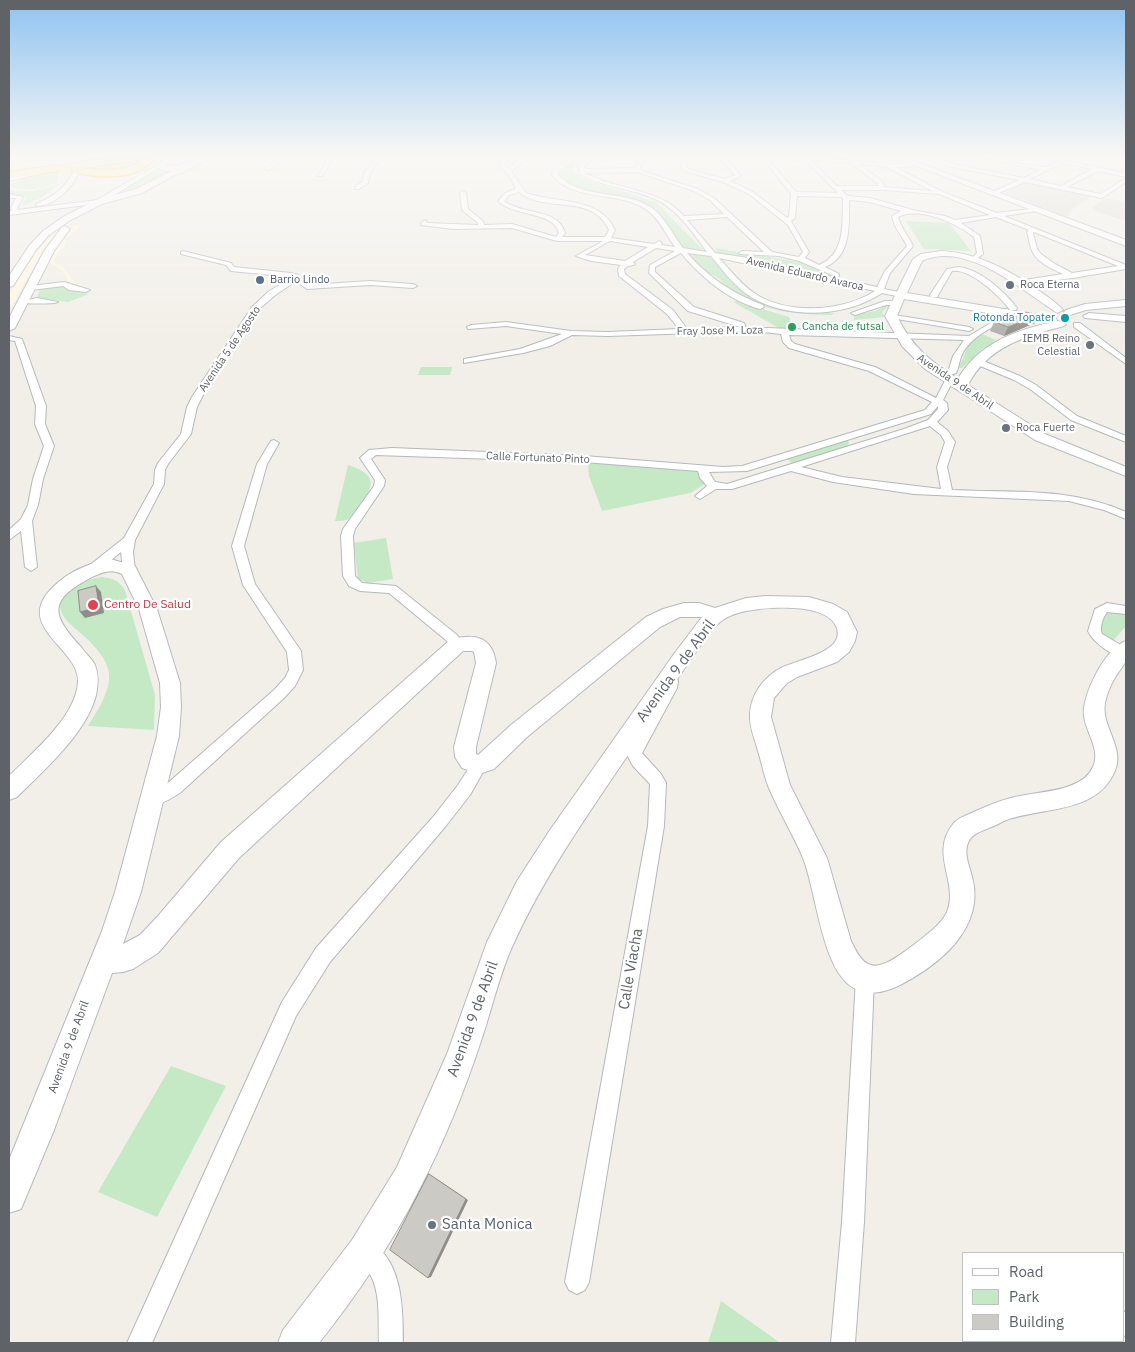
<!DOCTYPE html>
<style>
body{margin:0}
#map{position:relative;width:1135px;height:1352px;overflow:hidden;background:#f1efe8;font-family:"IBM Plex Sans",sans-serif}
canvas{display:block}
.frame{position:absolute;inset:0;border:10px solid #5f6368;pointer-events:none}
.legend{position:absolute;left:962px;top:1252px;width:162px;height:90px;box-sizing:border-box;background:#fff;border:1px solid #bfc1c3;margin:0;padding:6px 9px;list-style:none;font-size:15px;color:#5f6368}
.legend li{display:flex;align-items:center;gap:10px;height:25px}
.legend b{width:25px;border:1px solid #bfc1c3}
</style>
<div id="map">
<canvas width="1135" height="1352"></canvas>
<div class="frame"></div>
<ul class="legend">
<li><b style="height:6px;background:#fff"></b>Road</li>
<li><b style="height:14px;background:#c5e8c5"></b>Park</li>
<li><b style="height:14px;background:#cccac5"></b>Building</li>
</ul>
</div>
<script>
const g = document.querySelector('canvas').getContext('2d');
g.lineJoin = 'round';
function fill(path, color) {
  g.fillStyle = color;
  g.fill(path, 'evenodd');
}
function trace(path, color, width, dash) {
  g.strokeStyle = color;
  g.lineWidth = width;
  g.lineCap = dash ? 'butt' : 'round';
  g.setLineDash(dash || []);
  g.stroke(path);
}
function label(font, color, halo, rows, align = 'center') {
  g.font = font + ' "IBM Plex Sans",sans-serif';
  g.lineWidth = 4.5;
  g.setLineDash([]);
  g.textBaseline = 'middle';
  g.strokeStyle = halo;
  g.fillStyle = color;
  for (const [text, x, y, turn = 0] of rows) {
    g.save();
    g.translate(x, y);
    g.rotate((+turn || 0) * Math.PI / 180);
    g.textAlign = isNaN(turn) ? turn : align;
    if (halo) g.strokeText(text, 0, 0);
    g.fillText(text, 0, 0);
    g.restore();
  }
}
const commercial = new Path2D(`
 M87 210 59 232 47 244 9 310V294L40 244 56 228Z
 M75 225H82L65 239 66 243 54 259 55 263 62 267 76 284 71 285 65 274 58 267 49 263 59 240Z`);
const industrial = new Path2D(`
 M1026 182 1094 195 1071 210 1068 217 1004 193Z
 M1106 198 1126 202V221L1097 212 1091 208Z`);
const green = new Path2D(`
 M576 157H586L576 164 574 169V172L585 179 657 203 704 251 685 250C675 239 653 210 641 205 616 194 571 193 552 177L558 176V173L564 169 561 167Z
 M138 159 144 161C125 173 104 171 83 169V167Z
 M157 169H180L135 191 108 199Z
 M59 171 57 182C43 190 26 191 11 187L10 185 25 178Z
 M59 184 41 198 21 206 27 197 9 194V191H34Z
 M906 221 949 223 971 251 924 249Z
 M715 248 805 263 826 275 875 288 718 254Z
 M691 254 709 256 751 297 763 302 817 312 835 313 831 315C801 315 760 311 735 293 728 289 722 280 715 276 712 274 711 275 708 274 700 272 693 261 691 254Z
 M60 285 88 290 84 293 89 294 68 302 37 298 40 289Z
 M736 301 789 317 792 328H779L733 302Z
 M886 305 890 306 882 312 885 317 854 320V315L875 311Z
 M982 334 996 340 982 349 962 368H959L969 343Z
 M421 367H452L450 375H418Z
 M845 440 849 442 848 446 793 464 787 459Z
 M588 462 692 470 701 473 705 484 690 493 602 511 589 476Z
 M348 465C372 473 377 481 363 502 354 516 353 521 335 521Z
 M386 538 393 579 368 583 358 579 354 543Z
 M101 577C113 578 118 580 125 590L155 695 154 730 88 726C117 681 119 666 77 630 67 622 61 616 59 603 68 587 84 580 101 577Z
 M1114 609 1126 615V626L1113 641 1098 634 1105 612Z
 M171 1066 226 1086 157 1217 98 1192Z
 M721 1301 779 1342V1343H708Z`);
const street = new Path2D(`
 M207 157H214L179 174 174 173Z
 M279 157H285L270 170H266V168Z
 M329 157H334L322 176H318Z
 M377 157H382L370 173 368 183 359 189H355V187L362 182 364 173Z
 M505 157H511L504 165 507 168 524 157H530L511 171 526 193C557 204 600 196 615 230L611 238 654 244 659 241 662 243 661 245 675 247C666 235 659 218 647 210 619 190 575 203 552 175L553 170 573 157H578L558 172V175C580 199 622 190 649 206 663 214 673 235 683 248L707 252C693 233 678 210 657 200 632 188 604 188 580 174L578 166 589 157H594L584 166V169L635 168 642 157H646L640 168 642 171 698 189 714 198 772 252 799 257 803 252 788 225 749 194 723 182 684 171 680 165 687 157H692L686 165 688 169 725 179 735 175 723 162 724 157H728L729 162 741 176 730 181 753 192 787 218 789 217 791 194 762 157H809L879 163 868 157H875L889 164 917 163 919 166 895 167 943 192 997 213 1038 208 1036 211 1004 216 1126 265V269L1073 278 1015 285V281H1018L1063 274C1052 269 1035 262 1031 248 1029 243 1029 237 1027 232L1029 230 996 217 961 223 980 236 983 254 975 260 972 258 977 253 974 237C956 223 919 206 898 217 901 228 908 235 913 246L890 273 884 289 904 293 905 295 901 297 882 293C846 317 789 320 751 297 735 287 723 271 711 256L687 253C708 277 733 294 763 305L764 307 760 309C728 300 702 278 681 253L655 267V272L694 307 744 323 745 325 742 327 969 336 999 318 1002 309H1008L1005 321C988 329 968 339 961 357 959 362 959 368 956 373L943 378 939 375 949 369 953 356 964 340 789 335 791 341 795 344 875 367 936 398 947 377H953L954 379 943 400 947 403 948 410 937 422 948 431 955 442 947 467 952 490C1012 493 1070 487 1126 512V519L1104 510 1069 501 914 494 833 482 791 471 732 489H716L700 499 695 496 707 486 700 478 698 471 584 462 376 455 371 459 385 480 384 486 355 529 353 536 355 576 362 583 396 586 457 635 464 645 462 648H452L447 641 389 593 360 591 349 586 343 576 341 536 343 529 374 486 375 480 360 458 369 450 392 448 584 456 723 467 742 466 925 410 932 402 869 371 789 348 783 342 781 334 754 331 608 336 572 335 550 346 523 353 464 363V359L520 349 562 334 506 326 468 329 467 327 471 325 506 322 571 331 608 332 679 329 667 314 619 276 618 269 621 265 591 261 576 256 603 241H557L512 228 453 229 421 225V223L425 220 428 223 478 225V223L462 210 460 193 463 191 466 193 468 209 483 221 484 225 512 224 556 237 559 233C554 211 514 217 498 201L505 193 516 189 509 175 498 165ZM768 159 805 160 838 193 796 192ZM810 160 851 163 878 184 879 186H837ZM859 164 887 167 932 191 884 187 883 182ZM637 172 694 191 710 200 724 214 684 216C658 187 618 191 585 173ZM841 190H882L939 194 990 215 955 220 945 216 913 210 870 198 848 196ZM519 192C544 214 592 192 609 230L605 237H562L565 233C559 208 522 215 504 201L509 195ZM797 196 841 197 843 198C842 223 846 254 819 265L805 258 809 252 791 221 795 218ZM849 200 870 202 901 211 892 216C895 230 901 234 907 246L885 271 877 287 742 257 715 253 687 220 727 217 764 252 742 251 739 253 740 254 779 256 799 261 837 277 839 276V274L825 267C852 256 849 224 849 200ZM1033 233 1034 232 1118 266 1072 273 1055 264 1041 254 1037 249ZM610 241 648 247 625 261 585 255ZM656 248 675 251 650 265 649 273 688 311 740 327 687 329 673 310 625 274 624 269 628 266 634 265 635 264 633 262ZM719 258 875 291C842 312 787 315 754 293 741 284 730 270 719 258ZM938 406V409L928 420 904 429 727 484 715 482 709 472 747 471 931 414ZM930 426 941 435 945 442 937 467 941 489 842 477 801 467Z
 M933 157 953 164 1024 178 1041 170 977 157C1000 156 1021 166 1043 167 1053 167 1061 157 1071 157L1066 161 1126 173V177L1098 171 1067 187 1101 194 1124 179 1126 178V182L1102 198 1025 182 994 195 992 192 1019 180 952 167 931 160ZM1062 163 1092 169 1061 186 1030 179Z
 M160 163 162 166 101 203 9 215V211H12L11 208 16 198H9V194L23 197 17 208 18 210 97 200Z
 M75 169 80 170C73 187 56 206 36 206V204C55 196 66 187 75 169Z
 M183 251 231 263 234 267 291 273 298 275 309 285 370 281 413 284 417 286 413 288 370 285 307 289 296 281 274 296 258 310 202 397 197 407 191 434 168 464 165 470 164 484 135 540 133 552 135 570 133 573 129 574 123 570 121 552 98 571H90L88 568 90 565 124 538 154 484 155 470 158 463 181 434 187 407 192 397 252 307 268 292 292 277 231 271 226 265 181 254V252Z
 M959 267C981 270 1004 291 1017 308L1016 310H1010C1000 296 970 268 952 271L937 297H931L930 295 947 269Z
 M64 282 90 290 86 292 69 290 63 286 31 290 27 288 31 286Z
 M37 298 58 302C54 304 23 304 19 302Z
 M885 301H898L902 303 898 305H886L855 315 851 313Z
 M888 314 969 327 973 329 969 331 891 318H888Z
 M1074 323H1080L1126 358V364L1074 327Z
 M9 336 22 339 46 406 45 424 54 446 43 479 38 505 32 521 37 567 31 571 25 567 21 531 9 540V530L21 519 28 505 33 479 44 446 35 424 36 406 15 341 9 340Z
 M976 358 1020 376 1036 385 1077 416 1126 436V442L1071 420 1030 389 1014 380 973 363 972 361Z
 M274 440 279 443 267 464 244 546 255 584 301 651 303 670 295 686 284 698 181 792C171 799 156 808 144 804L142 799 144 794 160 789 169 782 274 690 285 678 289 670 287 652 243 585 232 546 257 464 271 441Z
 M1107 603 1126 606V614L1107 612C1103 617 1099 628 1102 634L1126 648V656C1114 659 1092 641 1088 631L1095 609Z
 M671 676 676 677 678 681 677 688 642 753 661 774 666 783 664 826 589 1282 585 1290 577 1294 569 1290 565 1282 648 826 650 784 633 766 626 753 663 688 666 677Z
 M479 759 484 760 487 765 470 795 445 827 330 962 296 1016 152 1343H127L282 1002 316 948 433 817 458 785 474 760Z
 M865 970 872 972 874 979 864 1222 855 1343H831L842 1222 856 979 858 972Z
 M364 1239C403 1255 403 1308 403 1343H379C378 1323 381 1295 371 1276 366 1266 357 1261 352 1251L356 1243Z
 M1126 1311V1335L1124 1336V1312Z
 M1062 1341H1093V1343H1062Z`);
const secondary = new Path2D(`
 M168 157H177L165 165C181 170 193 156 208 157L142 193 102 204 69 221 49 235 36 250 13 286 9 287V276L29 246 43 231 63 217 96 200 136 189 172 171H165L155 166Z
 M893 157H903L1126 240V246Z
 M41 169 45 171 44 173 9 181V177Z
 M65 226 70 229 54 251 15 328 9 331V318L44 251 62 227Z
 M941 251C977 253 1005 268 1035 288 1045 295 1055 301 1063 310L1057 313 1047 306C1016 285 963 241 922 261L907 293 1052 317 1056 318 1057 321 1064 322 1066 324 1064 326C1025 336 987 347 968 385L1045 434 1126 467V476L1035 440 925 369 902 346 885 316 913 259 921 254ZM904 299 1049 323C1013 331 977 345 958 379 931 362 911 346 897 316Z
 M1126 300V306L1086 310 1070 315 1064 312 1066 310 1085 304Z
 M1089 313 1126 316V322L1085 318 1083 316Z
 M110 559 135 566 157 609 180 683 181 707 179 736 141 892 123 944 140 935 158 916 221 842 450 640C474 633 492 636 496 663L476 747V754L478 755 511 725 646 617 663 609 684 603H699L715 608 746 598 766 596 809 597 833 604 847 612 857 632 855 641 849 652 837 662 797 677 786 684 774 698 771 717 790 785 827 858 851 941C857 953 864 969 880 965 892 962 905 951 915 944 926 935 941 925 947 912 959 882 929 854 953 824 959 817 968 815 976 811 987 806 999 801 1011 798 1035 791 1082 793 1093 767 1101 750 1086 733 1084 716 1081 696 1106 647 1126 641 1126 647 1128 654 1126 660 1124 666 1119 671 1116 676 1111 684 1107 693 1105 703 1101 726 1123 745 1116 768 1100 813 1046 807 1009 819 1003 821 997 825 991 827 983 831 972 833 968 843 963 854 971 870 973 881 983 929 940 964 902 984 884 993 865 998 848 984 821 961 816 891 803 858 793 834 779 812 769 788 764 776 762 764 758 751 755 739 749 727 750 714 751 694 764 677 781 668 796 660 848 652 836 626 825 602 767 607 746 611 737 613 727 616 720 622 710 630 703 642 696 652 679 676 663 700 648 725 600 798 548 867 512 947 499 976 492 1008 482 1038 465 1090 444 1142 419 1190 391 1245 357 1295 319 1343H278L283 1330 352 1240 397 1167 447 1054 487 942 517 881 550 830 674 654 702 617H680L660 627 527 737 494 769 479 774 462 768 455 757 454 747 476 663 474 652 472 651H463L239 858 158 953 133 969 123 972 112 973 54 1130 21 1209 9 1213V1160L102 931 115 892 157 736 161 707 160 683 139 609 122 574C110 568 101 573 90 578 47 601 52 615 81 647 85 653 92 659 95 665 99 676 98 685 96 695 87 733 43 771 17 797L9 800V776C32 753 76 717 78 682 80 648 12 627 53 587 68 572 89 563 110 559Z`);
const highway = new Path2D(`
 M118 157H147L153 160C136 181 97 178 73 172L72 169 9 178V172ZM137 160 141 161C126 172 100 171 82 168Z`);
const highwayBridge = new Path2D(`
 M65 170 67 161`);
const wall = new Path2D(`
 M1039 315 1035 323 1004 336 990 331 994 322Z`);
const shadedWall = new Path2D(`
 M1039 315 1035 323 1004 336 1008 327Z
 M96 586 101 592 104 613 85 618 80 612Z
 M432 1176 468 1200 431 1277 428 1278Z`);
const building = new Path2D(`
 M1023 312 1039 315 1008 327 994 322 1009 315Z
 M96 586 99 607 80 612 78 591Z
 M429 1174 466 1199 428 1278 390 1250Z`);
const markers = [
 [260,280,5,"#5c6f8a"],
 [1010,285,5,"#6b7280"],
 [1065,318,5,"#0f9aa8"],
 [792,327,5,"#2e9e5b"],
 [1090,345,5,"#6b7280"],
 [1006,428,5,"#6b7280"],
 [93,605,6,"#e0444e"],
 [432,1225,5,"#6b7280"]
];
const farStreetnames = [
 ["Avenida Eduardo Avaroa",805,274,13],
 ["Fray Jose M. Loza",720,331,-1],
 ["Avenida 5 de Agosto",230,349,-56],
 ["Avenida 9 de Abril",955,382,34],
 ["Calle Fortunato Pinto",538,458,2]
];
const farServicenames = [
 ["Barrio Lindo",270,280]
];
const farWorshipnames = [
 ["Roca Eterna",1020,285],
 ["IEMB Reino",1080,339,"right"],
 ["Celestial",1080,352,"right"],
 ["Roca Fuerte",1016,428]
];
const farCulturenames = [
 ["Rotonda Topater",1055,318]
];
const farLeisurenames = [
 ["Cancha de futsal",802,327]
];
const healthNames = [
 ["Centro De Salud",104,605]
];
const streetNames = [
 ["Avenida 9 de Abril",69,1047,-70]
];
const nearStreetnames = [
 ["Avenida 9 de Abril",676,671,-54],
 ["Calle Viacha",631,969,-80],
 ["Avenida 9 de Abril",473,1019,-70]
];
const nearWorshipnames = [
 ["Santa Monica",442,1225]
];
fill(commercial, '#fef7e0');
fill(industrial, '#e0deda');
fill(green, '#c5e8c5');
trace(street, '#b5b8bc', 2);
trace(secondary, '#b6babf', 2);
trace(highway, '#f9ab00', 3);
fill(street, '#fff');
fill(secondary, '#fff');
fill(highway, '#fde293');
trace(highwayBridge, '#f9ab00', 12, []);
trace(highwayBridge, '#fde293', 11);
fill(wall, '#afaea9');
fill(shadedWall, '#8f8d8a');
fill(building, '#cccac5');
trace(building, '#8f8d8a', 1);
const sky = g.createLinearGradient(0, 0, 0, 346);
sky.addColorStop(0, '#8fc3f1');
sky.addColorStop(0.45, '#f9f8f5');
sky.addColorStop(1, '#f9f8f500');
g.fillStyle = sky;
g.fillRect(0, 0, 1135, 346);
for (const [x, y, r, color] of markers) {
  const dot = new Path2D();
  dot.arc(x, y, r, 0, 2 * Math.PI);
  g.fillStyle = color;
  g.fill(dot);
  trace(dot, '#fff', 2);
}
label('11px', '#5f6368', '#fff', farStreetnames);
label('11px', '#4e5e75', '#fff', farServicenames, 'left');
label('11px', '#5b616d', '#fff', farWorshipnames, 'left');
label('11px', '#0d838f', '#fff', farCulturenames, 'right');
label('11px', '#27864d', '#fff', farLeisurenames, 'left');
label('12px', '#be3a42', '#fff', healthNames, 'left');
label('12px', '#5f6368', '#fff', streetNames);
label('15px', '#5f6368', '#fff', nearStreetnames);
label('15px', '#5b616d', '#fff', nearWorshipnames, 'left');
</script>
